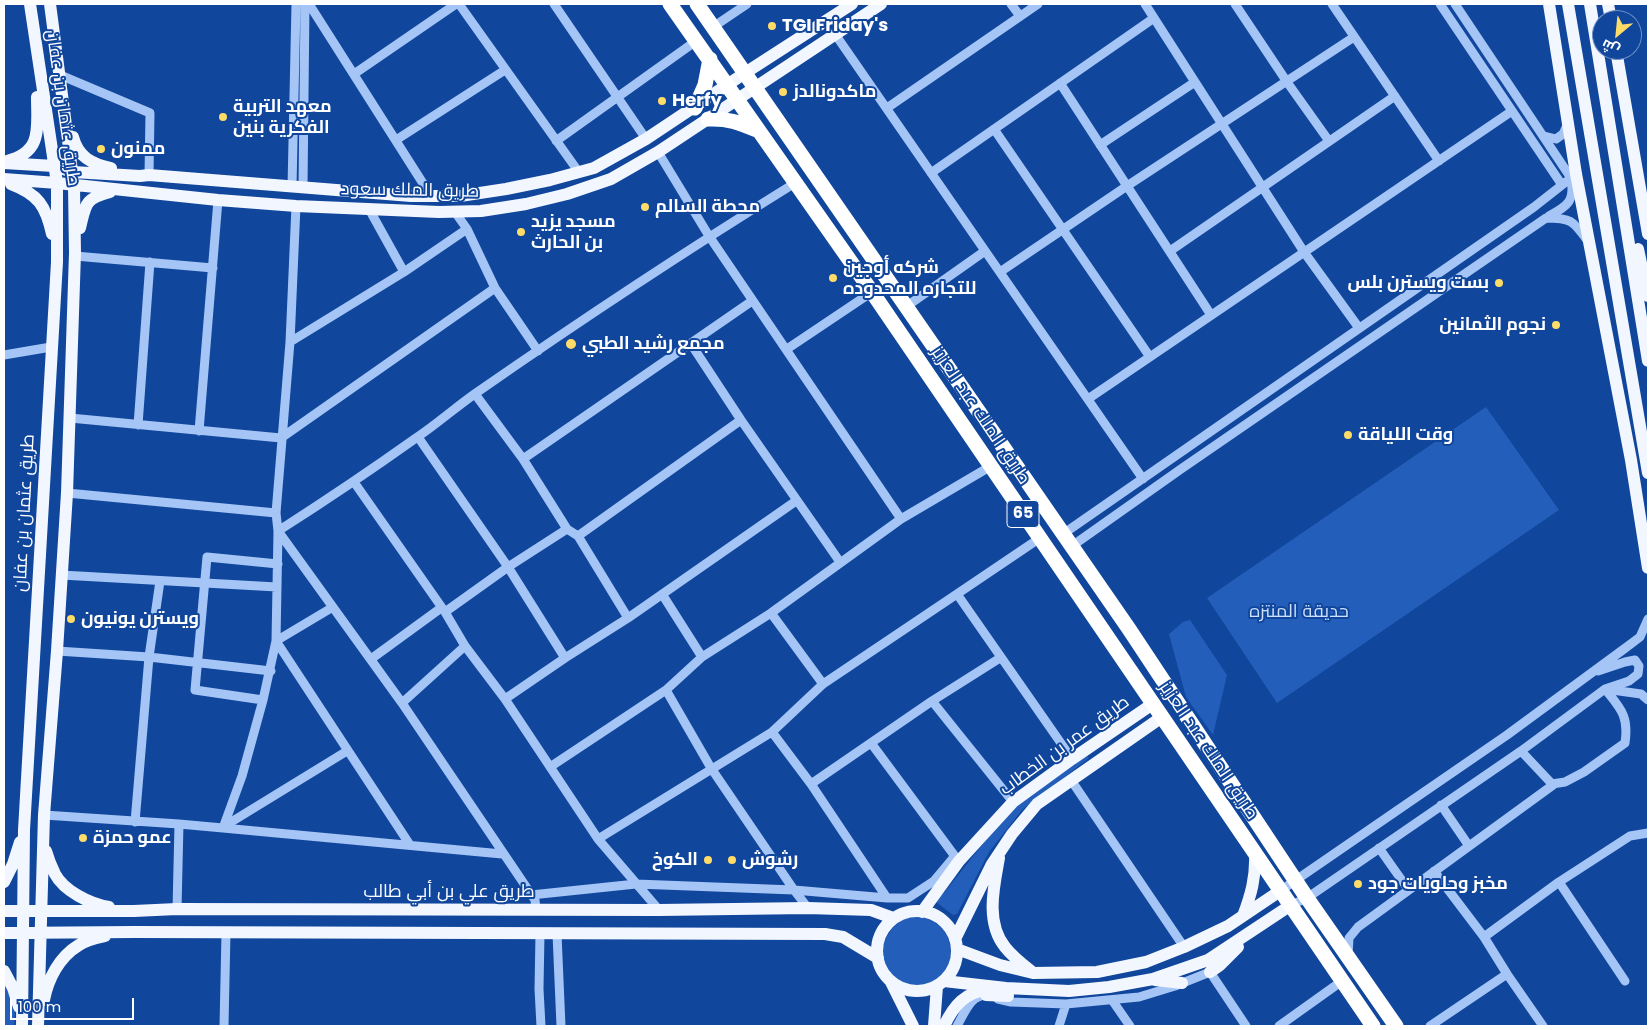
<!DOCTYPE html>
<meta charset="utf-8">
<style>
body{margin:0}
#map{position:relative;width:1652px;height:1030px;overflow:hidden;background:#10469c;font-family:Poppins,Cairo,sans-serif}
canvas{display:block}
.frame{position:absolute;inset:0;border:5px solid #fff;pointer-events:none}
.north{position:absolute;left:1592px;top:10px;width:50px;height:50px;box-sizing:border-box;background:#10469c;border:1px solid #7090c4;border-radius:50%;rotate:208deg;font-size:14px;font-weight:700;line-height:20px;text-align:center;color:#fff}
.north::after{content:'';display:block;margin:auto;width:18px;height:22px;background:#ffdb68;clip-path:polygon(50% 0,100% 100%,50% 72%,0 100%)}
.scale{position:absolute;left:10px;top:998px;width:124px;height:22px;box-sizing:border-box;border:2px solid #fff;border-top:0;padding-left:6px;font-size:15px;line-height:18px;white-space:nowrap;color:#fff;-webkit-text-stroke:4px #10469c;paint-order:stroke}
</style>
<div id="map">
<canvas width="1652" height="1030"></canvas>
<div class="frame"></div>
<div class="north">ش</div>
<div class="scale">100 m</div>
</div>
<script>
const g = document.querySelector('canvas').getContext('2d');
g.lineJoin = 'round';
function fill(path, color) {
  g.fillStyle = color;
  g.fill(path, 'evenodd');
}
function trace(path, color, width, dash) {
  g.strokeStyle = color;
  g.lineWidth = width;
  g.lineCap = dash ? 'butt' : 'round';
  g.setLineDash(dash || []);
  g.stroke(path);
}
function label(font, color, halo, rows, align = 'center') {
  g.font = font + ' Poppins,Cairo,sans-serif';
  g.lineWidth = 4;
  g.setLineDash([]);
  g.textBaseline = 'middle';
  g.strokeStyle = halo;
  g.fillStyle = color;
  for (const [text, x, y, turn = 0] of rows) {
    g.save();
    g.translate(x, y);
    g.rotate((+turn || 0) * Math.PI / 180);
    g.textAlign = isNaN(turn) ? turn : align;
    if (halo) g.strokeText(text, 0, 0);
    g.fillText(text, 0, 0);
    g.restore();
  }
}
const green = new Path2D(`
 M1486 407 1559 510 1277 703 1207 598Z
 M1190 620 1227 675 1213 735 1186 697 1169 634 1183 622Z
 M1087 756 1089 758 1022 810 989 852 957 914 953 915 935 901 944 893 1005 816 1054 777Z
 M921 916C930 920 938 923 944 931 953 942 953 963 943 974 913 1005 864 968 889 933 893 927 899 921 906 918 910 916 917 917 921 916Z
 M4 979 15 1010 14 1026H4Z`);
const minor = new Path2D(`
 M309 4 431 196
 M459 4 578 171
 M554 4 646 139
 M1011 4 1020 16
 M1145 4 1304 252 1359 328
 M1235 4 1287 82 1329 141
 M1332 4 1439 161
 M1440 4 1562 185
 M1455 4 1571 178C1575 201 1568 206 1549 216
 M713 27 747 4
 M835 34 1143 479
 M354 74 456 4
 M60 75 150 113 149 175
 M1060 83 1211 315
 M887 108 1038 4
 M994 129 1150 357
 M1544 136 1556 139 1563 134 1568 123
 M396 140 505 70
 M556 141 696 41
 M1100 145 1195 82
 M658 152 709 236 901 519
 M931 173 1154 18
 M292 187 296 4
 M303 188 305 4
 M369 209 404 272
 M455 212 467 229 495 288 538 351
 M1170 251 1395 96
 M75 256 213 268
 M1000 272 1127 186 1354 37
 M907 306 985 251
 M290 342 404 272 467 229
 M691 344 741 420 840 562
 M787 349 872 292
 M4 355 51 347
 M475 394 523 459 567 529 578 536 628 618
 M1088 399 1512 111
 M70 418 281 438 495 288
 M138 425 150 262
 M199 431 218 200
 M418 437 508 567 565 658
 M523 459 752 301
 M354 482 445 612 465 646 505 699 598 839 659 910
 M67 493 276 513
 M1063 534 1534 207 1576 174
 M578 536 741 420
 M1072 546 1181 469 1546 218C1570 218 1573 220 1587 240
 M61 575 277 587
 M662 594 702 657
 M957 594 1040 538
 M333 607 276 641 410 845
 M445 612 508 567 567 529
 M771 613 823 684
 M57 651 149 657 271 671
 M371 659 441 608
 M666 690 711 768 794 890 808 908
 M505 699 565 658 628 618 796 501
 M263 700 195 690 207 557 278 564
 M932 701 1013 802
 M402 703 465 646
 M772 732 811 784 887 898
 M871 743 957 859
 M550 767 666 690 702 657 771 613 901 519 991 466
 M1071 780 1184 947
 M811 784 932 701 1000 658
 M1552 784 1565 782 1584 772 1625 743C1629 716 1621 709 1605 689L1629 681 1638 674 1639 666 1635 660 1625 662 1598 671
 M1441 805 1469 846
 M44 815 179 824
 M135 822 149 657 160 581
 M223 827 347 751
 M223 828 502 854
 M598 839 772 732 823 684 957 594 1072 759
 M1379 848 1408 889
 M1434 871 1484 937
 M1559 882 1625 981
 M1280 891 1507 735 1624 649 1640 637 1648 619
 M531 895 636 884 794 890 887 898H908L934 881 955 856
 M1291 905 1307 898 1521 751 1605 689 1641 694 1648 700
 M177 909 179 824 223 828 242 776 263 700 276 641 278 531 276 513 290 342 296 206
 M536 909 535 900 402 703 278 531C325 501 371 470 416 438 437 424 456 407 476 393 581 320 687 250 795 183
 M540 934 539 989 541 1026
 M557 934 561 1026
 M1348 955 1349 938 1358 927 1553 785 1521 751
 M1507 974 1543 1026
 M998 999 1011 1002 1066 1004 1139 997 1175 986 1210 972 1246 1026
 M1112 1000 1130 1026
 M224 1026 226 933
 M957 1026C963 1016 969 999 981 996
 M1059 1026 1066 1004
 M1279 1026 1342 981
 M1430 1026 1507 974 1484 937 1559 882 1630 836 1648 833`);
const major = new Path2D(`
 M1549 4 1576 174 1631 460 1648 568
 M1568 4 1648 473
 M1590 4 1648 361
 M1608 4 1611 20
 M1616 50 1648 234
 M73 137C78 157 92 164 111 168
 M7 161C43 152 37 128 37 97
 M4 163 54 166 73 172 140 176 149 175 411 196H460L506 189 550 180 594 168 646 139 745 73 852 4
 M4 179 57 183 218 200 296 206 439 212 481 211 526 204 567 194 611 179 658 152 881 4
 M11 184C38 194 46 206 52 234
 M80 228C86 204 84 199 110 192
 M1638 249 1648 296
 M46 851C48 858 51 866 55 874 64 891 90 904 109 907
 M999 858C994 886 985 922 1005 947 1012 956 1022 964 1031 971
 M4 882 13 864 20 842
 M4 911H134L177 909 659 910 808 908 871 910 893 918
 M877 951a40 40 0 1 1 80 0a40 40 0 1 1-80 0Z
 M922 912 959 861 1013 802 1072 759 1154 703
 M1243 916C1251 895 1256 877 1255 854
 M4 933 135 932 825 934 843 937 878 958
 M955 939 992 864 1012 834 1037 804 1162 717
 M957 949 1000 965 1033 973 1097 972 1146 962 1184 947 1228 926 1280 891
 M4 971 13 988 19 1007
 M1210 972 1220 965 1238 947
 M1155 980 1182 983
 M944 981 1006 988 1069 991 1109 987 1153 979 1208 960 1291 905
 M891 982 913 1026
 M986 995 1008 996
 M44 1000C48 979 59 957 79 945 86 940 96 938 105 936
 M22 1026 24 830 57 262V183L30 4
 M38 1026 44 815 57 651 67 493 75 253 74 186 50 4
 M934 1026 937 986
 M944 1026C954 1005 965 992 990 989`);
const highway = new Path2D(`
 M670 4 872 292 1373 1026
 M697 4 1129 629 1307 898 1396 1026
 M695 108 705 85 710 59
 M708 119C729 118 740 123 759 131`);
const markers = [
 [772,26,5,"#ffdb68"],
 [783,92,5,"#ffdb68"],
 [662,101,5,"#ffdb68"],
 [223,117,5,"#ffdb68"],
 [101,149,5,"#ffdb68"],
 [645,207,5,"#ffdb68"],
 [521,232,5,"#ffdb68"],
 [833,278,5,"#ffdb68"],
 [1499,283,5,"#ffdb68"],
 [1556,325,5,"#ffdb68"],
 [571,344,6,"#ffdb68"],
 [1348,435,5,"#ffdb68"],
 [71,619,5,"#ffdb68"],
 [83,838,5,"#ffdb68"],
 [708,860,5,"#ffdb68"],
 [732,860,5,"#ffdb68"],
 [1358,884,5,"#ffdb68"]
];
const shields = [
 [1023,514,32]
];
const shieldNames = [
 ["65",1023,514]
];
const poiNames = [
 ["TGI Friday's",782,26],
 ["ماكدونالدز",793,92],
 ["Herfy",672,101],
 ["معهد التربية",233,107],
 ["الفكرية بنين",233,128],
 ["ممنون",111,149],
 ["محطة السالم",655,207],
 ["مسجد يزيد",531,222],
 ["بن الحارث",531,243],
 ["شركه أوجين",843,268],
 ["للتجاره المحدوده",843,289],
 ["بست ويسترن بلس",1489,283,"right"],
 ["نجوم الثمانين",1546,325,"right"],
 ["مجمع رشيد الطبي",582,344],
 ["وقت اللياقة",1358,435],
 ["ويسترن يونيون",81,619],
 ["عمو حمزة",93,838],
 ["الكوخ",698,860,"right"],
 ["رشوش",742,860],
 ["مخبز وحلويات جود",1368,884]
];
const streetNames = [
 ["طريق عثمان بن عفان",62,108,82],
 ["طريق الملك سعود",410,191,1],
 ["طريق الملك عبد العزيز",980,416,56],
 ["طريق عثمان بن عفان",25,513,-87],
 ["طريق عمر بن الخطاب",1065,746,-36],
 ["طريق الملك عبد العزيز",1208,751,56],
 ["طريق علي بن أبي طالب",449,892]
];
const parkNames = [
 ["حديقة المنتزه",1299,612]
];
fill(green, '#235fba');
trace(minor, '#a4c5f5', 9);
trace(major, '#f2f6ff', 12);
trace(highway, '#fff', 15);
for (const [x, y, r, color] of markers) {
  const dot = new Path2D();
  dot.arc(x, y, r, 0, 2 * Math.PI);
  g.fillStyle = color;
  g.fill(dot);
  trace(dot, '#10469c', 2);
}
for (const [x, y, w] of shields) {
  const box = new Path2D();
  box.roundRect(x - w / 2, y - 13.5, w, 27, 4);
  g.fillStyle = '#10469c';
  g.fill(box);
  trace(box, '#fff', 1);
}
label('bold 16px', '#fff', null, shieldNames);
label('bold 18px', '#fff', '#10469c', poiNames, 'left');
label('18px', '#fff', '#10469c', streetNames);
label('18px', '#cde1fe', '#10469c', parkNames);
</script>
